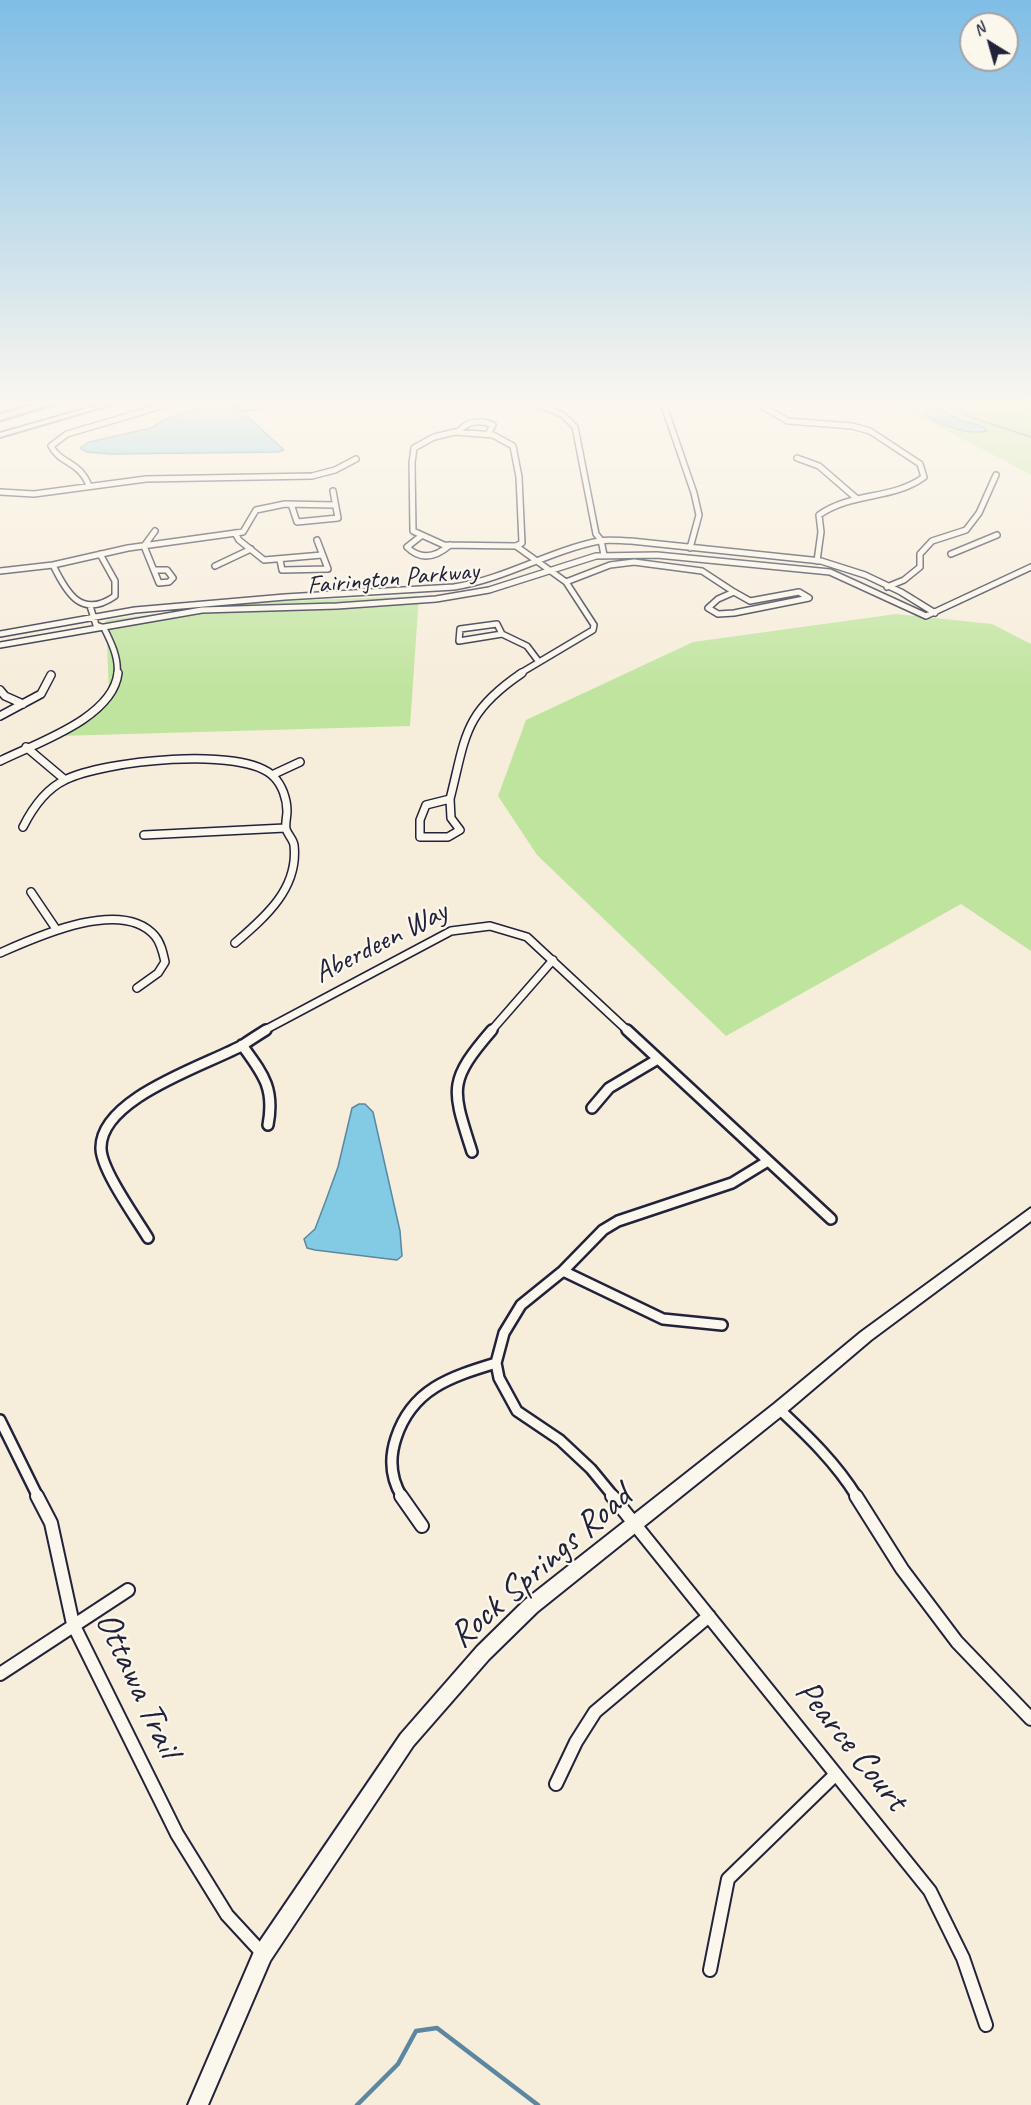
<!DOCTYPE html>
<style>
body{margin:0}
#map{position:relative;width:1031px;height:2105px;overflow:hidden;background:#f7eddb;font-family:Caveat,sans-serif}
canvas{display:block}
.north{position:absolute;left:959px;top:12px;width:60px;height:60px;box-sizing:border-box;background:#fbf7ec;border:2px solid #a4a2a5;border-radius:50%;rotate:323deg;font-size:16px;font-weight:700;line-height:24px;text-align:center;color:#22223b}
.north::after{content:'';display:block;margin:auto;width:21px;height:27px;background:#22223b;clip-path:polygon(50% 0,100% 100%,50% 72%,0 100%)}
</style>
<div id="map">
<canvas width="1031" height="2105"></canvas>
<div class="north">N</div>
</div>
<script>
const g = document.querySelector('canvas').getContext('2d');
g.lineJoin = 'round';
function fill(path, color) {
  g.fillStyle = color;
  g.fill(path, 'evenodd');
}
function trace(path, color, width, dash) {
  g.strokeStyle = color;
  g.lineWidth = width;
  g.lineCap = dash ? 'butt' : 'round';
  g.setLineDash(dash || []);
  g.stroke(path);
}
function label(font, color, halo, rows, align = 'center') {
  g.font = font + ' Caveat,sans-serif';
  g.lineWidth = 4.5;
  g.setLineDash([]);
  g.textBaseline = 'middle';
  g.strokeStyle = halo;
  g.fillStyle = color;
  for (const [text, x, y, turn = 0] of rows) {
    g.save();
    g.translate(x, y);
    g.rotate((+turn || 0) * Math.PI / 180);
    g.textAlign = isNaN(turn) ? turn : align;
    if (halo) g.strokeText(text, 0, 0);
    g.fillText(text, 0, 0);
    g.restore();
  }
}
const green = new Path2D(`
 M887 400H1031V475L1024 471Z
 M419 596 410 726 58 736 109 693 106 620 259 602Z
 M896 614 992 624 1031 644V951L961 904 726 1036 537 855 498 796 526 720 693 642Z`);
const water = new Path2D(`
 M219 401H229L233 403 284 450 278 452 111 454 87 452 80 448 89 442 151 428 166 419Z
 M928 406C942 407 949 416 960 420 970 424 981 423 987 431 970 435 937 426 925 413Z
 M359 1104H365L373 1112 400 1231 402 1256 397 1260 315 1250 307 1248 304 1239 315 1229 326 1200 338 1167 352 1108Z`);
const streamFar1 = new Path2D(`
 M944 400 973 418 1031 437`);
const stream = new Path2D(`
 M357 2105 398 2064 416 2031 437 2028 538 2105`);
const streetFar3 = new Path2D(`
 M232 400 244 408 259 406 254 400
 M371 400 369 401 376 404 389 400
 M662 400 694 493 699 515 690 548
 M751 400 788 421 852 426 870 431 920 464 924 477C893 500 851 492 819 515L821 532 817 561
 M537 404 563 415 575 427 596 534 601 540 604 555
 M459 431C469 420 480 420 493 425L488 434
 M455 432 493 435 513 446 519 477 522 543 516 546 444 545 413 531 412 463 414 448 434 437Z
 M797 458 819 466 856 498
 M89 486C80 461 60 464 51 446L67 434 182 400
 M0 492 34 494 146 479 312 476 335 470 356 459
 M291 504 297 522 338 518 333 491
 M235 533 239 540 264 560 322 555
 M421 536 407 547C421 561 436 557 450 545
 M516 546 566 582 594 625 593 630 519 674
 M951 554 997 535
 M280 560 282 570 328 569 317 540
 M53 565C67 594 82 619 115 596V581L100 554
 M215 566 251 549
 M154 570H167L173 578 169 582 159 583 144 546 155 531
 M0 571 53 565 128 548 243 532 256 510 285 504 335 505
 M566 582 610 565 634 562 702 571 734 592
 M887 587 904 580 920 567V554L932 541 966 530 979 513 996 475
 M734 592 750 601 799 592 809 598 734 613 718 614 708 608 718 599Z
 M90 606 96 625 104 628C111 642 119 658 117 674
 M497 624 502 634 459 641 460 629Z
 M0 634 135 610 285 597 454 587C505 579 549 551 599 541 609 539 621 541 631 541L821 561 865 575 901 592 935 613
 M502 634 527 646 539 662
 M0 645 202 610 337 606 436 599 489 590 596 556 657 555 830 572 926 616 1031 567`);
const streetFar2 = new Path2D(`
 M0 690 5 696 23 704
 M0 716 41 694 51 675
 M26 747 64 779
 M0 761C36 743 113 718 118 673
 M272 775 300 762
 M450 799 451 818 460 830 448 837H420V820L426 805Z
 M450 799C466 736 463 713 522 673
 M23 827C32 809 46 789 65 780 102 761 244 745 274 777 282 785 287 799 287 811 287 817 285 823 286 829 288 835 293 839 294 845 299 889 264 918 235 943
 M144 835 285 828
 M31 892 56 929
 M0 953C36 937 122 897 155 936 161 943 163 953 165 962L158 973 137 988
 M263 1031 451 931 490 926 527 937 628 1031
 M491 1031 553 960`);
const streetFar1 = new Path2D(`
 M627 1030 831 1219
 M242 1045C263 1074 275 1088 268 1125
 M592 1108 609 1088 658 1059
 M472 1152C452 1089 447 1082 492 1030
 M148 1238C136 1218 102 1171 101 1149 99 1098 207 1065 243 1045 250 1040 258 1035 266 1030
 M563 1271 663 1319 722 1325
 M779 1409C808 1436 836 1463 857 1497
 M0 1420 38 1497
 M402 1497C391 1479 389 1459 396 1438 412 1389 450 1377 496 1363
 M614 1497 591 1469 560 1440 517 1411 499 1378 496 1363 504 1333 521 1305 563 1271 603 1230 618 1221 732 1183 768 1161`);
const street = new Path2D(`
 M37 1496 51 1523 73 1624 177 1834 227 1915 263 1954
 M401 1496 422 1526
 M612 1496 930 1891 963 1958 986 2025
 M856 1496 902 1569 957 1642 1031 1719
 M0 1674 128 1590
 M556 1784 576 1742 595 1712 709 1616
 M710 1970 728 1879 836 1774`);
const secondary = new Path2D(`
 M116 400H126L0 437V433Z
 M1031 1208V1221L871 1340 784 1414 537 1612 489 1659 413 1746 270 1961 208 2105H188L256 1947 401 1734 477 1647 525 1600 774 1404 861 1332Z`);
const highway = new Path2D(`
 M52 400H66L0 420V414Z`);
const farStreetnames = [
 ["Fairington Parkway",393,579,-5]
];
const streetNames = [
 ["Aberdeen Way",381,943,-27]
];
const nearStreetnames = [
 ["Rock Springs Road",541,1567,-41],
 ["Ottawa Trail",137,1685,65],
 ["Pearce Court",851,1746,51]
];
fill(green, '#bfe49e');
fill(water, '#83cae4');
trace(water, '#5c87a0', 1.5);
trace(streamFar1, '#5c87a0', 2);
trace(stream, '#5c87a0', 4.5);
trace(streetFar3, '#22223b', 8);
trace(streetFar2, '#22223b', 10);
trace(streetFar1, '#22223b', 14);
trace(street, '#22223b', 16);
trace(secondary, '#22223b', 4);
trace(highway, '#22223b', 5);
trace(streetFar3, '#fbf7ec', 5);
trace(streetFar2, '#fbf7ec', 7);
trace(streetFar1, '#fbf7ec', 9);
trace(street, '#fbf7ec', 12);
fill(secondary, '#fbf7ec');
fill(highway, '#faddab');
const sky = g.createLinearGradient(0, 0, 0, 695);
sky.addColorStop(0, '#7fbde6');
sky.addColorStop(0.58, '#fbf7ef');
sky.addColorStop(1, '#fbf7ef00');
g.fillStyle = sky;
g.fillRect(0, 0, 1031, 695);
label('26px', '#22223b', '#fbf7ec', farStreetnames);
label('30px', '#22223b', '#fbf7ec', streetNames);
label('36px', '#22223b', '#fbf7ec', nearStreetnames);
</script>
